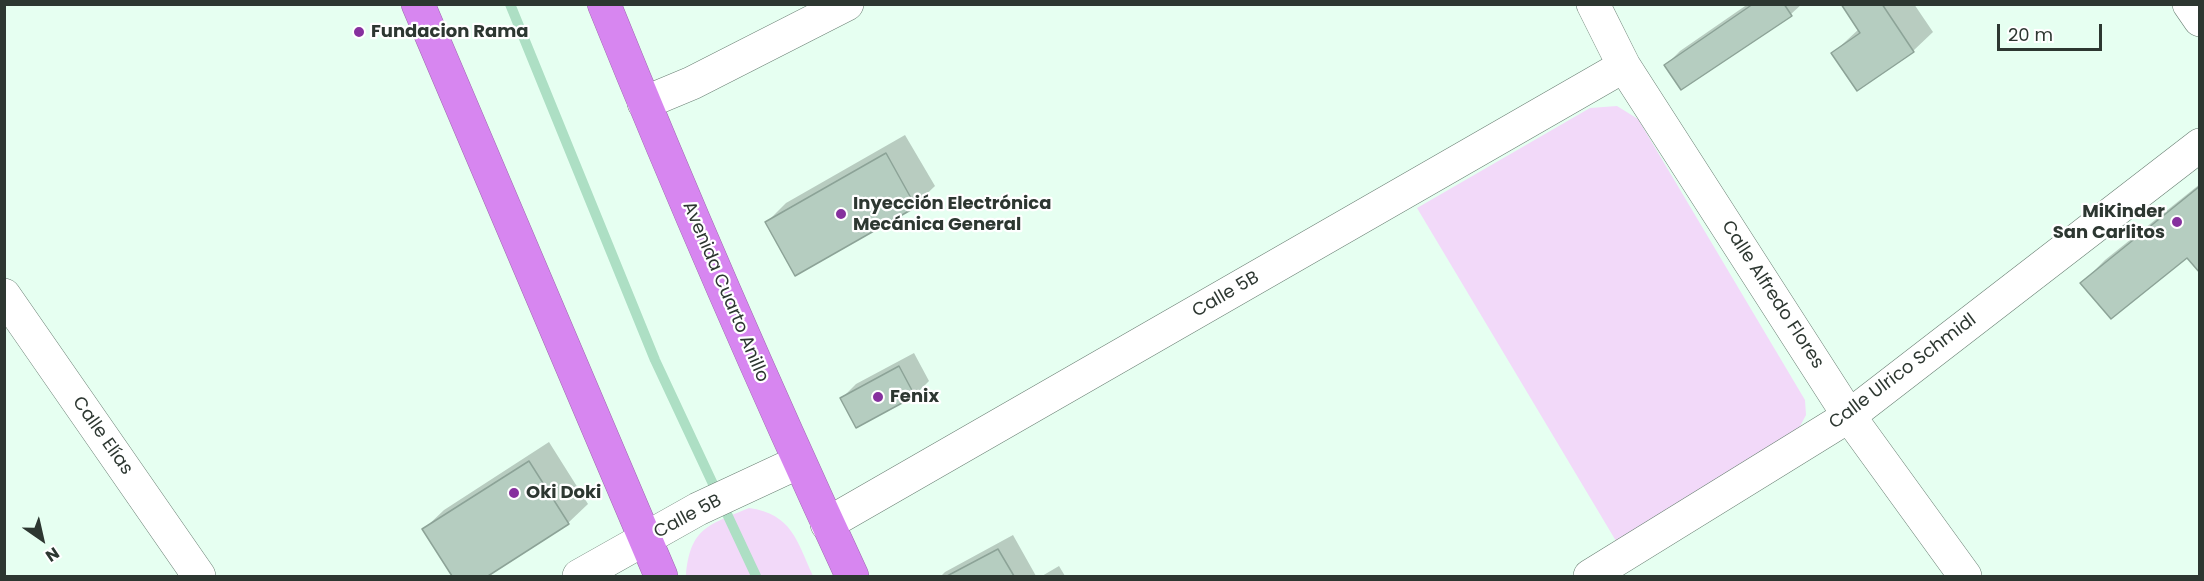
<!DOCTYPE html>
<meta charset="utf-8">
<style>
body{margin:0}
#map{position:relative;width:2204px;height:581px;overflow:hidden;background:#e6fff1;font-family:Poppins,sans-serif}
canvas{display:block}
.frame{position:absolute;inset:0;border:6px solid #2d3731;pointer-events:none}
.north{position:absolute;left:12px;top:509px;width:60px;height:60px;-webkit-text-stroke:4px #fff;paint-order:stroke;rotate:146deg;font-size:16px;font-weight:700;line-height:24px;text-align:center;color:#2d3731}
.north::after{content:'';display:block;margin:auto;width:21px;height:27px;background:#2d3731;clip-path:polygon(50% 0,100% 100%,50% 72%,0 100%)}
.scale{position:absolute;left:1997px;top:24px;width:105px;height:27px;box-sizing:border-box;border:3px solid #2d3731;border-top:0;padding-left:8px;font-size:18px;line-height:21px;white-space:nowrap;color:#2d3731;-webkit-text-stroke:4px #fff;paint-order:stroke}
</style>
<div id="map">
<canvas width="2204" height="581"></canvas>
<div class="frame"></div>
<div class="north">N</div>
<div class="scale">20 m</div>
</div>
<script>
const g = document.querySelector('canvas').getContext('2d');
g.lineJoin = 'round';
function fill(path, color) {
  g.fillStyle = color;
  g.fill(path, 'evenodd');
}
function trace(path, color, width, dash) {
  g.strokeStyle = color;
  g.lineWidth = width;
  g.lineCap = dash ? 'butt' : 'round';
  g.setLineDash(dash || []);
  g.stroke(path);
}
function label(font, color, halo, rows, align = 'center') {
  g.font = font + ' Poppins,sans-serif';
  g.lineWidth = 4.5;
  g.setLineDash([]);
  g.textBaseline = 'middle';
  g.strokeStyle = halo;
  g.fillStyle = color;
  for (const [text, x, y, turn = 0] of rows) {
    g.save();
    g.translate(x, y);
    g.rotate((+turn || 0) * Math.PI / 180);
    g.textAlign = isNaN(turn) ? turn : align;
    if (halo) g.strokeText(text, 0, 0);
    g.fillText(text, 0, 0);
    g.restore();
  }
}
const green = new Path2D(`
 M1617 106 1638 119 1805 400 1806 415 1799 428 1619 546 1417 208 1590 108Z
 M749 508C792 514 797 541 813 576H686C690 527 709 525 749 508Z`);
const shadow = new Path2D(`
 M1748 4H1802L1791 14 1666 65 1680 51Z
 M1843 4H1914L1933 32 1913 51 1833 53 1859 29Z
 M905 135 935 186 915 205 796 274 767 222 786 203Z
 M2200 184V271L2187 255 2082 283 2105 260Z
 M914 353 929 381 915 395 856 426 842 398 856 384Z
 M549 442 588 504 568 523 485 576H454L424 529 444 510Z
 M1013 535 1036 576H941L945 572Z
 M1059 566 1065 576H1042Z`);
const stream = new Path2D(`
 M510 4 655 360 756 576`);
const building = new Path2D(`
 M1753 4H1784L1792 16 1681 90 1664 65Z
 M1841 4H1882L1914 52 1857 91 1831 53 1860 33Z
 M886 153 916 207 795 276 765 222Z
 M2200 186V273L2187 258 2111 319 2080 283Z
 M899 366 915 396 856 428 840 398Z
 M529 461 569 524 488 576H452L422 529Z
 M998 549 1014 576H947Z`);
const minor = new Path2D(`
 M1593 4 1624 66 1849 416 1965 576
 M2189 4 2200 20
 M644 103 692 83 847 4
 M4 295 199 576
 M827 524 1624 66
 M579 576 698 509 799 462
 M1590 576 1849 416 2200 145`);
const highway = new Path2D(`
 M418 4 661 576
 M604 4C682 197 765 388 852 576`);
const markers = [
 [359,32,6,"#86309e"],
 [841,214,6,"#86309e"],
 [2177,222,6,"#86309e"],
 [878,397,6,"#86309e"],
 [514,493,6,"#86309e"]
];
const poiNames = [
 ["Fundacion Rama",371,32],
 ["Inyección Electrónica",853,204],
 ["Mecánica General",853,225],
 ["MiKinder",2165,212,"right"],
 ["San Carlitos",2165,233,"right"],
 ["Fenix",890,397],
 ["Oki Doki",526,493]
];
const streetNames = [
 ["Avenida Cuarto Anillo",725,292,67],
 ["Calle 5B",1226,295,-30],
 ["Calle Alfredo Flores",1772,295,57],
 ["Calle Ulrico Schmidl",1903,372,-37],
 ["Calle Elías",102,436,55],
 ["Calle 5B",688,517,-28]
];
fill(green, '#f2d9f9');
fill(shadow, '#0003');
trace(stream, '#addfc4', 10);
fill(building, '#b5cdc0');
trace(building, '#8ca397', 1.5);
trace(minor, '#697f73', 34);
trace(highway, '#9c6aad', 34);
trace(minor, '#fff', 33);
trace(highway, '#d786f0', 33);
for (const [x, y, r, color] of markers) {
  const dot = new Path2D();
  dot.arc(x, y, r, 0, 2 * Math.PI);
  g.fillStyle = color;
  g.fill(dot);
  trace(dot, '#fff', 2);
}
label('bold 18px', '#2d3731', '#fff', poiNames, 'left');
label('18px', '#2d3731', '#fff', streetNames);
</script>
